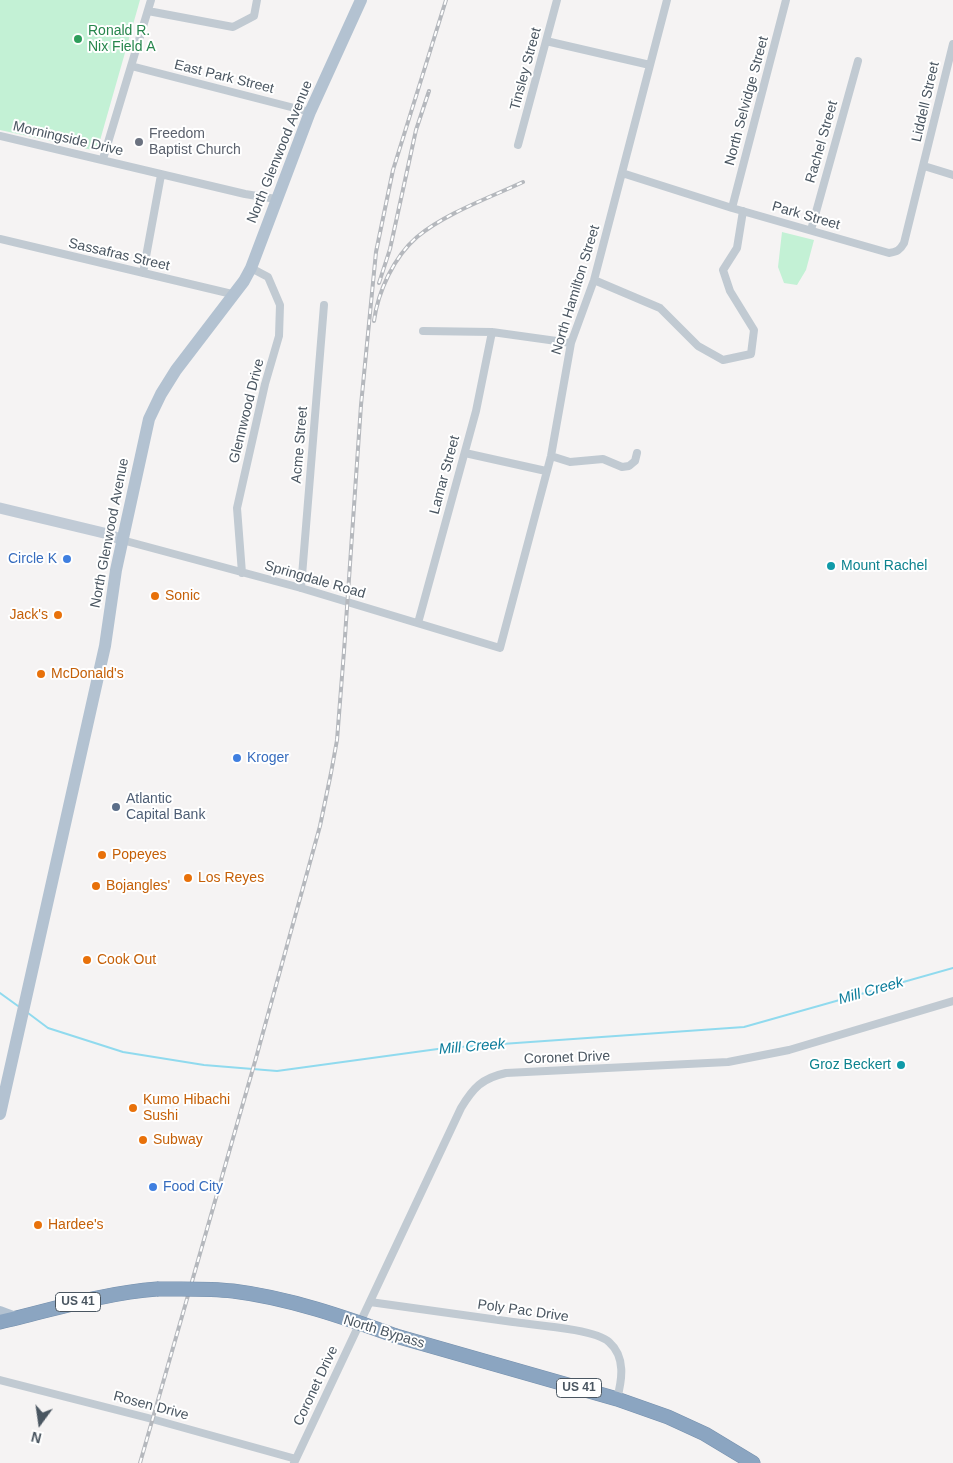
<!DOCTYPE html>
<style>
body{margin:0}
#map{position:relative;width:953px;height:1463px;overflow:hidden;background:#f5f3f3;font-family:Helvetica,sans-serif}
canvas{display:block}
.north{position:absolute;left:15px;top:1398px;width:50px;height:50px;-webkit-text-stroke:4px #fff;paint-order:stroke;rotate:194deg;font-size:14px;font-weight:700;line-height:20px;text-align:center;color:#4a5661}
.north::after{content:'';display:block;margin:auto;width:18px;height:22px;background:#4a5661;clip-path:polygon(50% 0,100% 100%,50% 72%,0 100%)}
</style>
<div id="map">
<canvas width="953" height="1463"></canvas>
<div class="north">N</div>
</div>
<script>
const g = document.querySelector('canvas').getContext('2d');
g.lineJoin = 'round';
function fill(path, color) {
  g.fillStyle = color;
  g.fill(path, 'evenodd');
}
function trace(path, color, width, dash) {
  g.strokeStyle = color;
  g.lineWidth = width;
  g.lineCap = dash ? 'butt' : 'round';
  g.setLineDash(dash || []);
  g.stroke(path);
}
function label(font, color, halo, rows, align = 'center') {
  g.font = font + ' Helvetica,sans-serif';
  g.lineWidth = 4;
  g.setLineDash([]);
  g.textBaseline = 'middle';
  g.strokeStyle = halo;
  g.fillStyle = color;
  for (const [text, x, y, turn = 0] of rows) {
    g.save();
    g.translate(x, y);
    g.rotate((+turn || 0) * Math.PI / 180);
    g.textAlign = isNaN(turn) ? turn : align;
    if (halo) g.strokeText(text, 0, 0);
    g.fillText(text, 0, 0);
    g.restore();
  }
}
const green = new Path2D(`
 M0 0H140L97 151 0 130Z
 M782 232 814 240 806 270 797 285 784 283 778 267Z`);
const stream = new Path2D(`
 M0 993 18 1006
 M28 1013 48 1028 123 1052 204 1065 277 1071 445 1048 744 1027 953 968`);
const street = new Path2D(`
 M148 11 233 27 254 16 257 0
 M546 41 650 65
 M131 66 310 112
 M0 136 245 194 276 199
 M518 145 557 0
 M103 159 151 0
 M924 166 953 175
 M622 173 732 208 889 253C897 252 900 250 904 243L953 44
 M732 208 786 0
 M811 230 858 61
 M0 239 232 294
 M143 273 161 175
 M594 280 660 308 698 346 723 360 751 354 754 330 730 291 723 270 737 248 743 211
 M423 331 492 332 571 343
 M465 453 546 471
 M551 456 570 462 603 459 622 467 629 466 635 461 637 453
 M122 540 301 588 500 648 551 456 571 343 594 280 667 0
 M242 573 237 508 265 384 279 336 280 305 268 277 251 268
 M301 588 324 305
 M418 623 476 411 492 332
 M370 1302C418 1309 466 1315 513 1322 534 1325 595 1329 609 1342 626 1357 622 1380 617 1399
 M0 1380 152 1419 296 1459
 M294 1463 461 1108C473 1088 482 1078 506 1073L728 1062 789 1050 953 1001`);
const secondary = new Path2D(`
 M0 508 108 534 122 540`);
const primary = new Path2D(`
 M0 1114 98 677 105 646 116 570 149 419 161 394 176 370 244 281 251 268 310 112 361 0
 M0 1312 16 1318`);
const highway = new Path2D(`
 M0 1322C52 1310 103 1293 157 1289
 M396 1336 617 1399 668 1417 705 1434 753 1463`);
const rail = new Path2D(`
 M379 283 390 249 416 130 429 91
 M374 321C378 291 394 257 417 237 446 213 489 198 523 182
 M140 1463 256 1058 320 826 331 773 337 740 344 651 361 405 376 252 393 170 446 0`);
const highwayBridge = new Path2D(`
 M157 1289C182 1289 208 1288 233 1291 289 1298 344 1317 396 1336`);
const markers = [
 [78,39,5,"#2e9e5b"],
 [139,142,5,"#6b7280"],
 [67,559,5,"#3f7fe0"],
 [831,566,5,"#0f9aa8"],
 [155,596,5,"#e8710a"],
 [58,615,5,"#e8710a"],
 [41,674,5,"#e8710a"],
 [237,758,5,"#3f7fe0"],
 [116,807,5,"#5c6f8a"],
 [102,855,5,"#e8710a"],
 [188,878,5,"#e8710a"],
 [96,886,5,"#e8710a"],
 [87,960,5,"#e8710a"],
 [901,1065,5,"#0f9aa8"],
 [133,1108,5,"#e8710a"],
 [143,1140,5,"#e8710a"],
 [153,1187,5,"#3f7fe0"],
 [38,1225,5,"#e8710a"]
];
const shields = [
 [78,1302,45],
 [579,1388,45]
];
const shieldNames = [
 ["US 41",78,1302],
 ["US 41",579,1388]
];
const leisureNames = [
 ["Ronald R.",88,31],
 ["Nix Field A",88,47]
];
const streetNames = [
 ["Tinsley Street",526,69,-75],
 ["East Park Street",224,77,14],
 ["North Selvidge Street",747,101,-75],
 ["Liddell Street",926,102,-77],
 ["Morningside Drive",68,139,13],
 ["Rachel Street",822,142,-74],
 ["North Glenwood Avenue",280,152,-68],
 ["Park Street",806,216,16],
 ["Sassafras Street",119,255,13],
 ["North Hamilton Street",576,290,-73],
 ["Glennwood Drive",247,411,-76],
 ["Acme Street",300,445,-85],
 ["Lamar Street",445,475,-75],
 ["North Glenwood Avenue",110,533,-79],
 ["Springdale Road",315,580,16],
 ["Coronet Drive",567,1058,-2],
 ["Poly Pac Drive",523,1311,8],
 ["North Bypass",384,1332,17],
 ["Coronet Drive",316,1386,-65],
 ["Rosen Drive",151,1406,15]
];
const worshipNames = [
 ["Freedom",149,134],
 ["Baptist Church",149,150]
];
const shopNames = [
 ["Circle K",57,559,"right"],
 ["Kroger",247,758],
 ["Food City",163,1187]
];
const cultureNames = [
 ["Mount Rachel",841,566],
 ["Groz Beckert",891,1065,"right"]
];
const foodNames = [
 ["Sonic",165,596],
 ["Jack's",48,615,"right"],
 ["McDonald's",51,674],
 ["Popeyes",112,855],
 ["Los Reyes",198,878],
 ["Bojangles'",106,886],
 ["Cook Out",97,960],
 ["Kumo Hibachi",143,1100],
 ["Sushi",143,1116],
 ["Subway",153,1140],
 ["Hardee's",48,1225]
];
const serviceNames = [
 ["Atlantic",126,799],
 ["Capital Bank",126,815]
];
const waterNames = [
 ["Mill Creek",871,991,-16],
 ["Mill Creek",472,1047,-5]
];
fill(green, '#c3f1d5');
trace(stream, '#90daee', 2);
trace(highway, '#7690ad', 15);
trace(street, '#c1cad2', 8);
trace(secondary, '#c1cbd6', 11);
trace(primary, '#b3c2d1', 12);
trace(highway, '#8ba5c1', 14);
trace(rail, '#b5b8bd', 4);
trace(rail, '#fff', 2, [5.5]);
trace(highwayBridge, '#7690ad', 15, []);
trace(highwayBridge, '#8ba5c1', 14);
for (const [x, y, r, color] of markers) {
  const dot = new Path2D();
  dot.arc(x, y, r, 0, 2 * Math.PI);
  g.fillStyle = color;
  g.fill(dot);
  trace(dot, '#fff', 2);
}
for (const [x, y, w] of shields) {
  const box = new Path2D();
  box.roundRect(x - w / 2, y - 9.5, w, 19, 4);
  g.fillStyle = '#fff';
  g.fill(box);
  trace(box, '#4a5661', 1);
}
label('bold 12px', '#4a5661', null, shieldNames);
label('14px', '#27864d', '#fff', leisureNames, 'left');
label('14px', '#4a5661', '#fff', streetNames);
label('14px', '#5b616d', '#fff', worshipNames, 'left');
label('14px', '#366cbe', '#fff', shopNames, 'left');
label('14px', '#0d838f', '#fff', cultureNames, 'left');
label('14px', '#c56008', '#fff', foodNames, 'left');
label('14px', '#4e5e75', '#fff', serviceNames, 'left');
label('italic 15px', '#0c7c9b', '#fff', waterNames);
</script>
